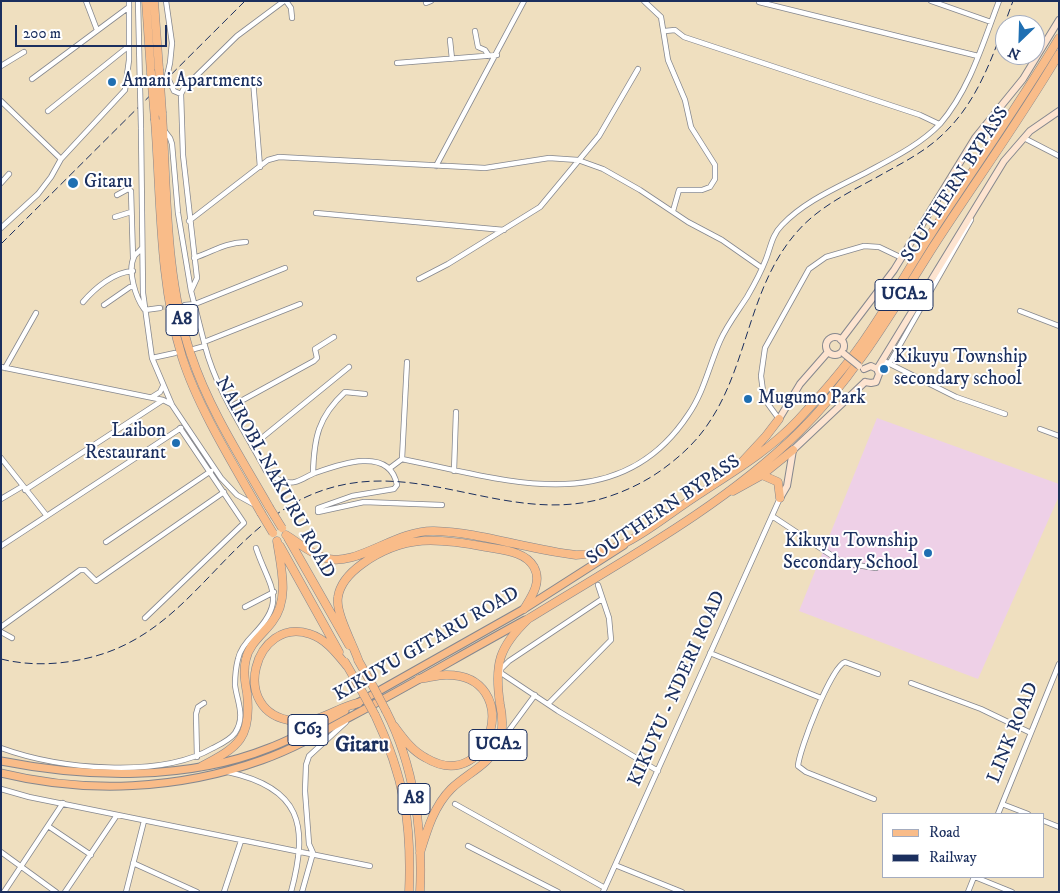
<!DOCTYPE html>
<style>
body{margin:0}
#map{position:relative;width:1060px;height:893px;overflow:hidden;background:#efdfbf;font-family:"IM FELL DW Pica",serif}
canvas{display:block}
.frame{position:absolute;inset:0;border:2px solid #1b2f5e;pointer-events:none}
.legend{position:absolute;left:882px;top:813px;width:162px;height:65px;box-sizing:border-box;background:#fff;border:1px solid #a4acbf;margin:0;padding:6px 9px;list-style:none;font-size:15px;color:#1b2f5e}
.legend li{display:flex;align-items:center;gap:10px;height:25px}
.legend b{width:25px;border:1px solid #a4acbf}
.north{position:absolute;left:995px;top:15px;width:50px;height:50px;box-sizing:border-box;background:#fff;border:1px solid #a4acbf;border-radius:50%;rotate:204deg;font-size:14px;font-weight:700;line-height:20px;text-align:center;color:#1b2f5e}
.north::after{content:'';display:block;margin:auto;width:18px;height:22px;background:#1f6fb2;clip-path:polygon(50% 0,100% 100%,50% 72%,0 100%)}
.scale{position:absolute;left:15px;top:25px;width:152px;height:22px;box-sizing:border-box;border:2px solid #1b2f5e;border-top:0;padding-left:6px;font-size:15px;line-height:18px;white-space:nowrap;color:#1b2f5e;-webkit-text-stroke:4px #fff;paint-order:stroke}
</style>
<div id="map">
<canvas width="1060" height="893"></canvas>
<div class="frame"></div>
<ul class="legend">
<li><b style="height:6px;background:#f9bc89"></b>Road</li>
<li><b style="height:6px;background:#1b2f5e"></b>Railway</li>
</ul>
<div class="north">N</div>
<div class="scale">200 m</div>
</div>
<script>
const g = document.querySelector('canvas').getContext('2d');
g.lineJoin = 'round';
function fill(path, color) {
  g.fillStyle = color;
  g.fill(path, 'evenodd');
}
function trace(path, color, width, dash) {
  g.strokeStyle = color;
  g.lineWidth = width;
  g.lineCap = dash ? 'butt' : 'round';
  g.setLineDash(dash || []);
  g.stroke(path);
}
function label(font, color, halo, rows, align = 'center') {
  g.font = font + ' "IM FELL DW Pica",serif';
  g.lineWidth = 4;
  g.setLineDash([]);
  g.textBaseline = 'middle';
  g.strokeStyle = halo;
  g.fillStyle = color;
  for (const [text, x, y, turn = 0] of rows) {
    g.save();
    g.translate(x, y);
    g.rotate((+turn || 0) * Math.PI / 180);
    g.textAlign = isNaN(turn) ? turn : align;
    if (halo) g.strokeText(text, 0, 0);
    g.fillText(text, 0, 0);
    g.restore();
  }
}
const built = new Path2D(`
 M877 418 1059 484V496L978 679 799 611Z`);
const streetTunnel = new Path2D(`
 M160 308 185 305`);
const street = new Path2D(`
 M86 1 97 30
 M138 1 140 87
 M166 1 172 43 170 63 167 76 174 91 181 94
 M286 1 291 8 292 18
 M644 1 661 17 668 60 685 100 691 127 715 165V179L710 187 702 190H679L673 211
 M931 1 991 22
 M759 2 978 56
 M426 3 431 1
 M475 31 478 47 485 50 489 56
 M665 31 675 30 684 37 920 115 939 124
 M450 40 452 59
 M397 63 497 55
 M1 66 24 52
 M32 79 129 7
 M260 79 253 80 260 167
 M1 101 61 159
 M48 111 129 46
 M141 128 143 293 152 358 172 405 221 478 237 495 255 505
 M164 130 170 138 172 144 178 213 191 291
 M1024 138 1059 156
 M436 166 524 1
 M1 183 9 174
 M117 195 128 189 131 191 133 258
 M316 213 504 230
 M115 217 131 212
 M189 221 268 160 279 157 485 168 549 158 578 160 603 169 640 190 688 222 722 240 762 268
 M1 228 38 194 51 177 61 159 125 90 129 60V1
 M142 248C140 251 135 254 134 257 127 271 136 298 144 309
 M194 258C215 251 223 243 246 242
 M419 279 448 264 540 207 599 136 638 69
 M83 302C95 288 114 272 133 271
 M104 305 130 287H134
 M185 305 195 304 285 268
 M145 310 160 308
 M1020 311 1059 326
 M204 342 300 304
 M205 346C217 392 244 429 266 471 271 475 279 481 286 482 296 485 306 476 315 473 340 464 390 446 397 485L394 489 352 496 318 508V512L364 502 442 505
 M194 349 205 346 191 291 197 278 183 155 181 94 184 88 237 36 284 1
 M152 358 175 353
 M882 360 956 397 1005 414
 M889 364 971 220
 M1 367 163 400 171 404
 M5 368 36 313
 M152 397 160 392 163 386
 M230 407 314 361 317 358 315 349 334 337
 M779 419 768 404 763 391 761 376 765 348 809 269 826 257 864 246 879 247 902 258
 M1040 429 1059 436
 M252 446 349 367
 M1 458 47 516
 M402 459 407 362
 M390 468 402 459C503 479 618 521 688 415 704 392 709 366 720 341 727 325 738 311 747 297 754 285 761 272 766 259 771 246 772 235 782 225 806 200 839 187 869 171 893 158 921 144 940 124 970 89 983 43 999 1
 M454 471 456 412
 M313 473C314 438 318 417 345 392L365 394
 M25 490 163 400
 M1 499 23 486
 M772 516 843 563 876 568
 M106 542 211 471
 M1 546 181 428
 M602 599 509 661 501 669V673L558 711 658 771
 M245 607 274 592
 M145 618 244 523 180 428
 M1 627 80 570H85L96 581 224 492
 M1 632 12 638
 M710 653 821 698
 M911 683 981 709 1031 733
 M548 704 611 640 609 618 598 585
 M507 733 535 695
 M1 748C59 769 159 779 213 748 221 744 230 740 235 733 246 716 237 702 235 685 235 677 236 667 238 659 240 649 247 641 254 634 288 599 269 587 256 548
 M197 757 196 714 198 707 204 703
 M228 772C301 788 309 825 291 892
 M1 789 29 797 370 866
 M874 799 806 772 798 766C799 750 831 667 845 662L878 674
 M455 804 605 888
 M1002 804 1028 814
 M998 814 1059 664
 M1044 821 1059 827
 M48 826 91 855
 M468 846 558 892
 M1 852 56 892
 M133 863 197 892
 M615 865 682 892
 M975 877 1012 892
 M4 892 63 803
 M65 892 117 815
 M126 892 144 821
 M224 892 241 841
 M302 892 313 853 309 844 305 791 306 765 309 756 346 722
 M603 892 780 498
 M968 892 974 877`);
const secondary = new Path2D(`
 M826 346a9 9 0 1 1 18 0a9 9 0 1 1-18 0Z
 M841 340 894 270 975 138 1023 79 1059 20
 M864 369 871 366 877 369
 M877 369 1004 161 1030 131 1059 111
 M865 382 871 383 876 382 879 374 877 369
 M779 419 800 384 828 352
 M780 498 787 486 793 450 865 382`);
const primary = new Path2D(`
 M354 705 524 609 624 545
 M1 761C87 778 187 781 269 748 295 738 320 724 345 711
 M1 773C87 794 178 790 262 760 293 749 321 733 350 717 409 686 466 652 525 620`);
const highway = new Path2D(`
 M146 1 151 73
 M154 1 159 69
 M162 113C167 192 165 278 191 355 209 409 241 458 269 507
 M155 120C161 198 159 282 182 357 198 408 235 467 261 513
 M741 463 766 436 779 419
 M762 475 778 482 780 498
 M733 491 762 475 793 450
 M286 535C299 543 311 554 325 558 356 568 395 530 434 531 479 532 530 550 576 555 621 554 648 529 683 505 722 478 765 455 798 420 823 393 849 364 869 333 891 301 910 266 931 234 974 168 1019 105 1059 38
 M288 538 349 645
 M280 546 339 652
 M358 660 374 688
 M345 662 364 695
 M359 662C354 646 335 613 338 597 340 583 351 572 362 564 404 534 438 538 486 547 502 550 525 551 534 567 542 582 532 596 524 609
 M347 666C337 654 326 639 310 634 255 615 227 713 293 721 320 724 335 708 358 703
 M386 711C414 765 423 831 420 892
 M375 715C404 776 412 824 409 892
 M394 726C403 738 412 751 426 758 492 797 525 674 446 675 437 675 428 678 419 679
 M202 766C239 747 252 737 247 693 245 682 243 671 246 659 249 644 263 634 272 622 290 599 281 568 277 541
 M420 853C427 830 434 806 451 789 466 774 489 765 498 745 504 731 503 718 500 704 494 664 499 647 528 619 620 562 720 509 798 433 854 378 892 312 933 247 975 182 1020 120 1059 54`);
const rail = new Path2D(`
 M1 244 245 1
 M1 659C29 666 59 665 88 658 187 635 221 537 306 497 408 450 497 524 597 500 620 494 644 483 663 469 682 455 698 440 710 421 748 364 749 287 796 233 818 207 850 192 879 176 900 164 923 153 941 136 980 101 995 49 1013 1`);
const streetBridge = new Path2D(`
 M140 87 141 128`);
const secondaryBridge = new Path2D(`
 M843 353 859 366`);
const highwayBridge = new Path2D(`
 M159 69 162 113
 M151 73 155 120
 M269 507 282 528
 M261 513 273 533
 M374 688 386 711
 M364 695 375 715`);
const markers = [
 [112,82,5,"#1f6fb2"],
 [73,183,6,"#1f6fb2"],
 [884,369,5,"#1f6fb2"],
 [748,399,5,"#1f6fb2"],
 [176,443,5,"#1f6fb2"],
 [928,553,5,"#1f6fb2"]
];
const shields = [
 [904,295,58],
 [182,320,32],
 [308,730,40],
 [498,745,58],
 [414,799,32]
];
const shieldNames = [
 ["UCA2",904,295],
 ["A8",182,320],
 ["C63",308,730],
 ["UCA2",498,745],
 ["A8",414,799]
];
const poiNames = [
 ["Amani Apartments",122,82],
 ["Gitaru",84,183],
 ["Kikuyu Township",894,358],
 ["secondary school",894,380],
 ["Mugumo Park",758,399],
 ["Laibon",166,432,"right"],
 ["Restaurant",166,454,"right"],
 ["Kikuyu Township",918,542,"right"],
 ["Secondary School",918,564,"right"]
];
const streetNames = [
 ["SOUTHERN BYPASS",956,185,-57],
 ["NAIROBI-NAKURU ROAD",274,478,61],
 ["SOUTHERN BYPASS",664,511,-34],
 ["KIKUYU GITARU ROAD",427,645,-30],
 ["KIKUYU - NDERI ROAD",678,689,-66],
 ["LINK ROAD",1014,733,-68]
];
const quarterNames = [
 ["Gitaru",362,747]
];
fill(built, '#eed0e7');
trace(streetTunnel, '#c5bcac', 4.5, [4.5, 2]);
trace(street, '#85878e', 6);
trace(secondary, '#85878e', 8);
trace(primary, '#85878e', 9);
trace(highway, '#85878e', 9);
trace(street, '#fff', 4.5);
trace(secondary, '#fde4d0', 6);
trace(primary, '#f9bc89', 7);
trace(highway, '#f9bc89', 8);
trace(rail, '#1b2f5e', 1, [8, 4]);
trace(streetBridge, '#85878e', 6, []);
trace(secondaryBridge, '#85878e', 8, []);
trace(highwayBridge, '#85878e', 9, []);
trace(streetBridge, '#fff', 4.5);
trace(secondaryBridge, '#fde4d0', 6);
trace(highwayBridge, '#f9bc89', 8);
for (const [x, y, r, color] of markers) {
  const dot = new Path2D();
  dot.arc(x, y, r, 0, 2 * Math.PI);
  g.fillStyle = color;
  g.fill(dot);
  trace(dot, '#fff', 2);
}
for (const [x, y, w] of shields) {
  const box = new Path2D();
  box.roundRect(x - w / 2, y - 15.5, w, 31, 4);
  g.fillStyle = '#fff';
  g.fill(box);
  trace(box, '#1b2f5e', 1);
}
label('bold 18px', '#1b2f5e', null, shieldNames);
label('19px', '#1b2f5e', '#fff', poiNames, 'left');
label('19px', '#1b2f5e', '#fff', streetNames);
label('bold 21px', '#1b2f5e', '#fff', quarterNames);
</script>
